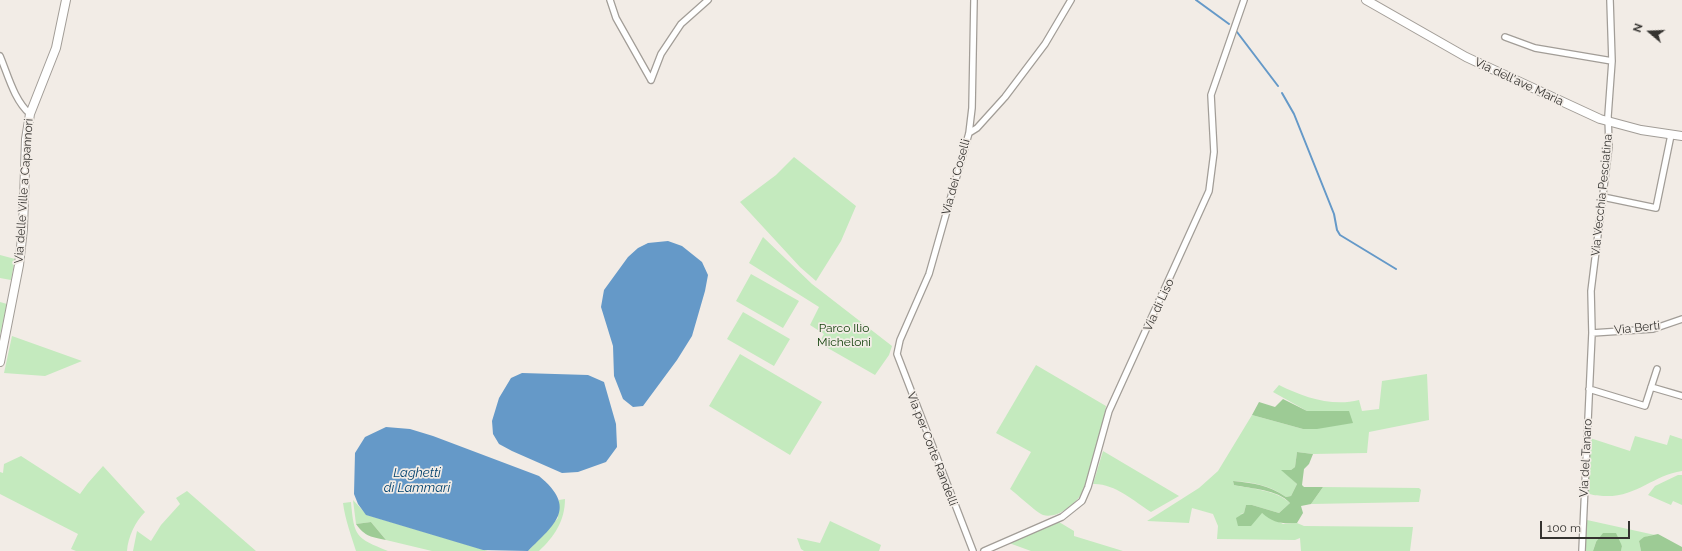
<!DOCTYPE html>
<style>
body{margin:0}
#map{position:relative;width:1682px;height:551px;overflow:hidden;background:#f2ece6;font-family:Raleway,sans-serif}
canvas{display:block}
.north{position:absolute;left:1630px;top:12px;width:40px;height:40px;-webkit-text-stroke:3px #f2ece6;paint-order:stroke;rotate:289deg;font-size:11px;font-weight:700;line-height:16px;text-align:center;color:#353330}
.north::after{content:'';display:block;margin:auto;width:14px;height:18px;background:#353330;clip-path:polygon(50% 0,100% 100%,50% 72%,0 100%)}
.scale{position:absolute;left:1540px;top:521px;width:90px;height:18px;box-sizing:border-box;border:2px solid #353330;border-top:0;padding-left:5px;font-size:12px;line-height:14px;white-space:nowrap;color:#353330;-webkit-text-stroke:3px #f2ece6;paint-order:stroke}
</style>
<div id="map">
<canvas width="1682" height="551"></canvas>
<div class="north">N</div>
<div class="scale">100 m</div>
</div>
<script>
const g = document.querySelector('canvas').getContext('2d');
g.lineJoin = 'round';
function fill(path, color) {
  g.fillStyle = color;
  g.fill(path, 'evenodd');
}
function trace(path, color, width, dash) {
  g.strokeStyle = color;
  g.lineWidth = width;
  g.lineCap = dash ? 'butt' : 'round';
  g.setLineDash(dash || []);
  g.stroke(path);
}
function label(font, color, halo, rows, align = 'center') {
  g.font = font + ' Raleway,sans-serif';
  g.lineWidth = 3.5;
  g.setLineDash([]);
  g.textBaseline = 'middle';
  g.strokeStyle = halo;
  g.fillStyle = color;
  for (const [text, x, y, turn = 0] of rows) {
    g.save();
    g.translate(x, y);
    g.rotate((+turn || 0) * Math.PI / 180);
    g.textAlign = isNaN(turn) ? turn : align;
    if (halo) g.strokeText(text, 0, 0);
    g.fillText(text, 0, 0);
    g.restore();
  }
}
const green = new Path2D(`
 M794 157 856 206 841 241 816 281 800 267 740 202 776 175Z
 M763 237 812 284 892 346 889 355 875 375 819 343 824 334 810 325 819 307 749 263Z
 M0 255 15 259 11 280 0 278Z
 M751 274 799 301 783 328 736 301Z
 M0 302 7 304 0 335Z
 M743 312 790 339 774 366 727 339Z
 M12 336 82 361 45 376 4 373Z
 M740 354 822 402 790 455 709 406Z
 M1036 365 1106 406C1103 424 1090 482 1080 496 1073 506 1056 519 1043 515 1036 512 1017 494 1010 489L1031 452 996 433Z
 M1427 374 1429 420 1369 432 1367 453 1313 454 1297 452 1295 467 1291 470H1282L1297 484 1291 496 1286 497C1270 485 1252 482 1233 481L1234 485C1252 489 1276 490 1290 503L1279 513 1252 505H1246L1244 513 1240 514 1262 513 1283 524 1297 523 1304 526 1413 527 1410 551H1301L1300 538 1295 540 1217 539 1218 526 1213 514 1192 508 1189 523 1147 521 1199 488 1218 471 1252 415 1303 429 1341 411H1307L1273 392 1279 385C1303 397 1332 407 1359 400L1362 411 1379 409 1382 381Z
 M1670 435 1682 439V471C1653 475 1636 498 1603 496 1597 495 1593 496 1588 493L1590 438 1630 451 1635 436 1667 445Z
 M1103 451 1179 496 1151 512C1134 501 1114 483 1093 484Z
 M21 456 80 494 88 483 103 466 145 512C135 522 128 537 127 551H76L71 549 78 534 0 494V472L3 473 4 464Z
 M1678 475H1682V505L1673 501 1671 505 1648 495 1655 486Z
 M1323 487 1419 488 1421 490 1419 502H1417L1311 504Z
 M187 491 256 551H133L137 531 151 541 161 525 180 504 176 498Z
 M565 499C565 521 554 537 539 551H528L558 518 559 500Z
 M353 500 367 515 488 551H432L386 540 371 522 356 524Z
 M351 502C354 537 356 538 388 551H356C351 535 345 519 343 503Z
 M1587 520 1655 535 1648 536 1639 541 1641 551H1621L1622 545 1596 542 1593 551H1584Z
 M830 521 881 545 879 551H804L801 549 797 538 820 543Z
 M1059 522 1074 531V536L1123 551H1031L1009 543Z`);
const forest = new Path2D(`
 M1283 399 1307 411H1349L1353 423 1317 429H1303L1252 415 1259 402 1275 407Z
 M1297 452 1313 454 1309 464 1304 469 1302 485 1304 487H1323L1311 504 1301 506 1303 513 1297 523C1282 524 1273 523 1262 513L1251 526H1238L1236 518 1244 513 1246 505H1252L1279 513 1290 503C1277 489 1252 489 1234 485L1233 481C1253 483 1269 485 1286 497L1291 496 1297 484 1281 470H1291L1295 467Z
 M371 522 386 540C372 537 365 537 356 524Z
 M1603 533H1616L1622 546 1621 551H1593L1596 542Z
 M1658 534 1682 547V551H1641L1639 541 1644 537Z`);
const water = new Path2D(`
 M668 241 682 246 702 262 708 275 705 291 692 336 677 360 643 406 633 407 623 399 614 376 613 346 601 307 604 290 628 257 638 248 648 243Z
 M522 373 588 375 604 382 616 424 617 447 606 462 578 472 562 473 512 451 499 444 493 434 492 421 499 398 511 378Z
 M386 427 410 429 433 436 539 476C578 508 555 524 528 551L483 550 366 515 358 504 354 494 355 453 365 437Z`);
const stream = new Path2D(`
 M1196 0 1229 24
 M1237 32 1278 86
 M1282 93 1294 114 1334 214 1337 230 1340 235 1396 269`);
const street = new Path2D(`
 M610 0 616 18 651 80
 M1505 37 1535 48 1612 61
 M0 56C8 75 14 100 30 114
 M651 80 661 54 681 24 708 0
 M969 133 977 128 1005 97 1045 44 1071 0
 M1603 197 1656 208 1671 135
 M1592 333 1653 329 1682 319
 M1651 387 1682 396
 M1589 389 1645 406 1657 369
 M973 551 897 354 900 340 929 274 969 133 972 108 974 0
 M984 551 1062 517 1082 501 1088 487 1109 411 1209 191 1214 152 1211 95 1244 0
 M1582 551 1592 333 1591 291 1609 146 1608 116 1612 61 1610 0`);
const secondary = new Path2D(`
 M1366 0 1466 57 1600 119 1641 130 1682 136
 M0 362 19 265 23 229 26 139 30 114 56 48 66 0`);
const streetNames = [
 ["Via dell'ave Maria",1519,82,25],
 ["Via dei Coselli",956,177,-75],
 ["Via delle Ville a Capannori",24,191,-86],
 ["Via Vecchia Pesciatina",1602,195,-84],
 ["Via di Liso",1159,305,-65],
 ["Via Berti",1637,328,-6],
 ["Via per Corte Randelli",932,449,69],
 ["Via del Tanaro",1586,458,-87]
];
const parkNames = [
 ["Parco Ilio",844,328],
 ["Micheloni",844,342]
];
const waterNames = [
 ["Laghetti",417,473],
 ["di Lammari",417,488]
];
fill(green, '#c4eabe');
fill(forest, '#9dcb95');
fill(water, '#6599c8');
trace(stream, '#6599c8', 2);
trace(street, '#a29d97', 8);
trace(secondary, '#a29d97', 10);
trace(street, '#fff', 5.5);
trace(secondary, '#fff', 8);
label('12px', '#353330', '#f2ece6', streetNames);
label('12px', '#14420d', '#f2ece6', parkNames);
label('italic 13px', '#00416d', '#f2ece6', waterNames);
</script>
